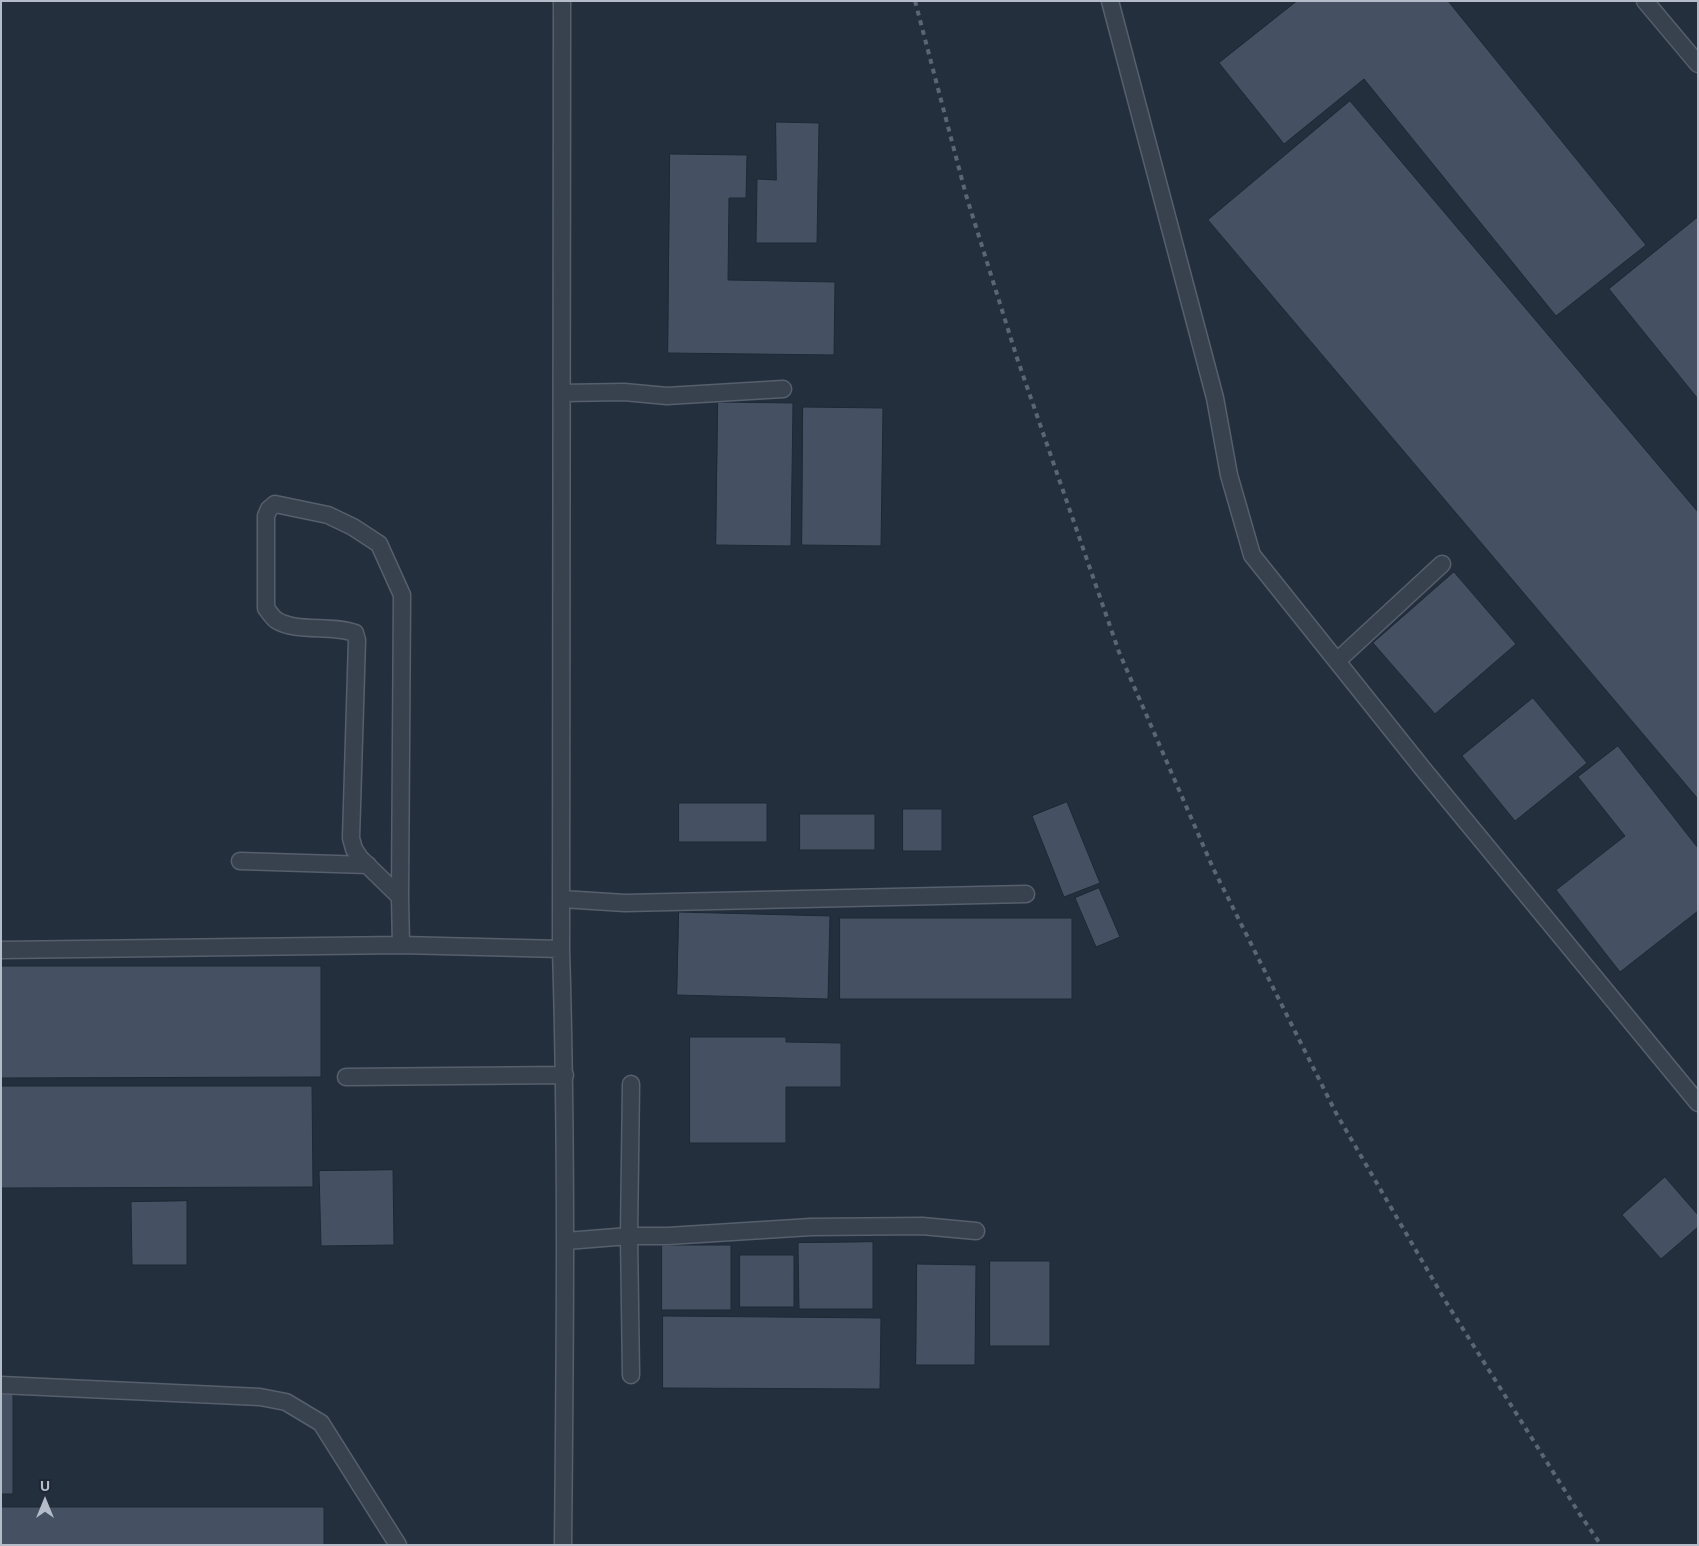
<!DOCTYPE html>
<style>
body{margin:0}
#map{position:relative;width:1699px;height:1546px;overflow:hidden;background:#242f3e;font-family:"Noto Sans",sans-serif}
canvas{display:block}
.frame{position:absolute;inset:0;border:2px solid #b4bcc9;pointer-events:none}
.north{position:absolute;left:20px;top:1476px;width:50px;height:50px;-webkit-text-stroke:4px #1d2633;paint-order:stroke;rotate:0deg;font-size:14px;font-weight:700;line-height:20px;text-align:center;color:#b4bcc9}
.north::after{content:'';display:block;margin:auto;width:18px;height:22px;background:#b4bcc9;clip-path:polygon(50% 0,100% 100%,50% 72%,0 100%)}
</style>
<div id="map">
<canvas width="1699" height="1546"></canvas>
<div class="frame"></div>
<div class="north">U</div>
</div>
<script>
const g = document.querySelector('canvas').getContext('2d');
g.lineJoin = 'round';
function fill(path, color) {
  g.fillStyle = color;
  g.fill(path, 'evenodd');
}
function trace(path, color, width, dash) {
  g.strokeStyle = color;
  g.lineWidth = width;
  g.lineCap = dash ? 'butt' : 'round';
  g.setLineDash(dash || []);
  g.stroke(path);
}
const building = new Path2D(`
 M1297 1H1448L1646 245 1556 316 1364 79 1284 144 1219 63Z
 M1350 101 1698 512V799L1208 220Z
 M776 122 819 123 817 243H756L757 179 776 180Z
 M670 154 747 155 746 198H729L728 280 835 282 834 355 668 353Z
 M1698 217V399L1609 289Z
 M718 402 793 403 791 546 716 545Z
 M803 407 883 408 881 546 802 545Z
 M1454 572 1516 644 1435 714 1373 643Z
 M1533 698 1587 763 1515 821 1462 756Z
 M1618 746 1698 848V911L1620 972 1556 890 1625 836 1578 777Z
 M1067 802 1100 883 1064 897 1032 816Z
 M679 803H767V842H679Z
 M903 809H942V851H903Z
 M800 814H875V850H800Z
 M1099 888 1120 937 1096 947 1075 898Z
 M679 912 830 916 828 999 677 995Z
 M840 918H1072V999H840Z
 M1 966H321V1077L1 1078Z
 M690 1037H786V1042L841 1043V1087H786V1143H690Z
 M1 1086H312L313 1187 1 1188Z
 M393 1170 394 1245 321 1246 319 1171Z
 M1665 1177 1698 1215V1227L1661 1259 1622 1215Z
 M187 1201V1265H132L131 1202Z
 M873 1242V1309H799L798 1243Z
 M662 1245H731V1310H662Z
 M740 1255H794V1307H740Z
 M990 1261H1050V1346H990Z
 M917 1264 976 1265 975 1365H916Z
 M663 1316 881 1318 880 1389 663 1388Z
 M1 1388H13V1494H1Z
 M1 1507H324V1545H1Z`);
const lane = new Path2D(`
 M562 1 561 949C567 1148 565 1346 563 1545
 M1110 1 1215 398 1229 475 1252 555 1423 769 1698 1103
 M1645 1 1698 64
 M562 393 624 392 667 396 783 389
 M1337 661 1442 564
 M240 861 368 865
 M400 897 360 858 354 849 351 838 357 640 355 633C331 624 296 633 276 620 272 617 269 612 266 608V516L269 509 275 504 328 515 353 527 379 544 402 595 400 897 401 945
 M562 899 625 903 1026 894
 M1 950 401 945 561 949
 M346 1077 565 1075
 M631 1084 629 1236 631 1375
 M566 1241 629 1236H668L811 1227 922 1226 976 1231
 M1 1385 260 1397 286 1402 321 1423 398 1545`);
const rail = new Path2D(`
 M915 1 966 195 1017 358 1119 652 1213 868 1336 1113 1446 1302 1579 1513 1601 1545`);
fill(building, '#455162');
trace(building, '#1f2835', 1);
trace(lane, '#565f6c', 19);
trace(lane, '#38414e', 16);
trace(rail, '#5a6575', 4, [5, 5]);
</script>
